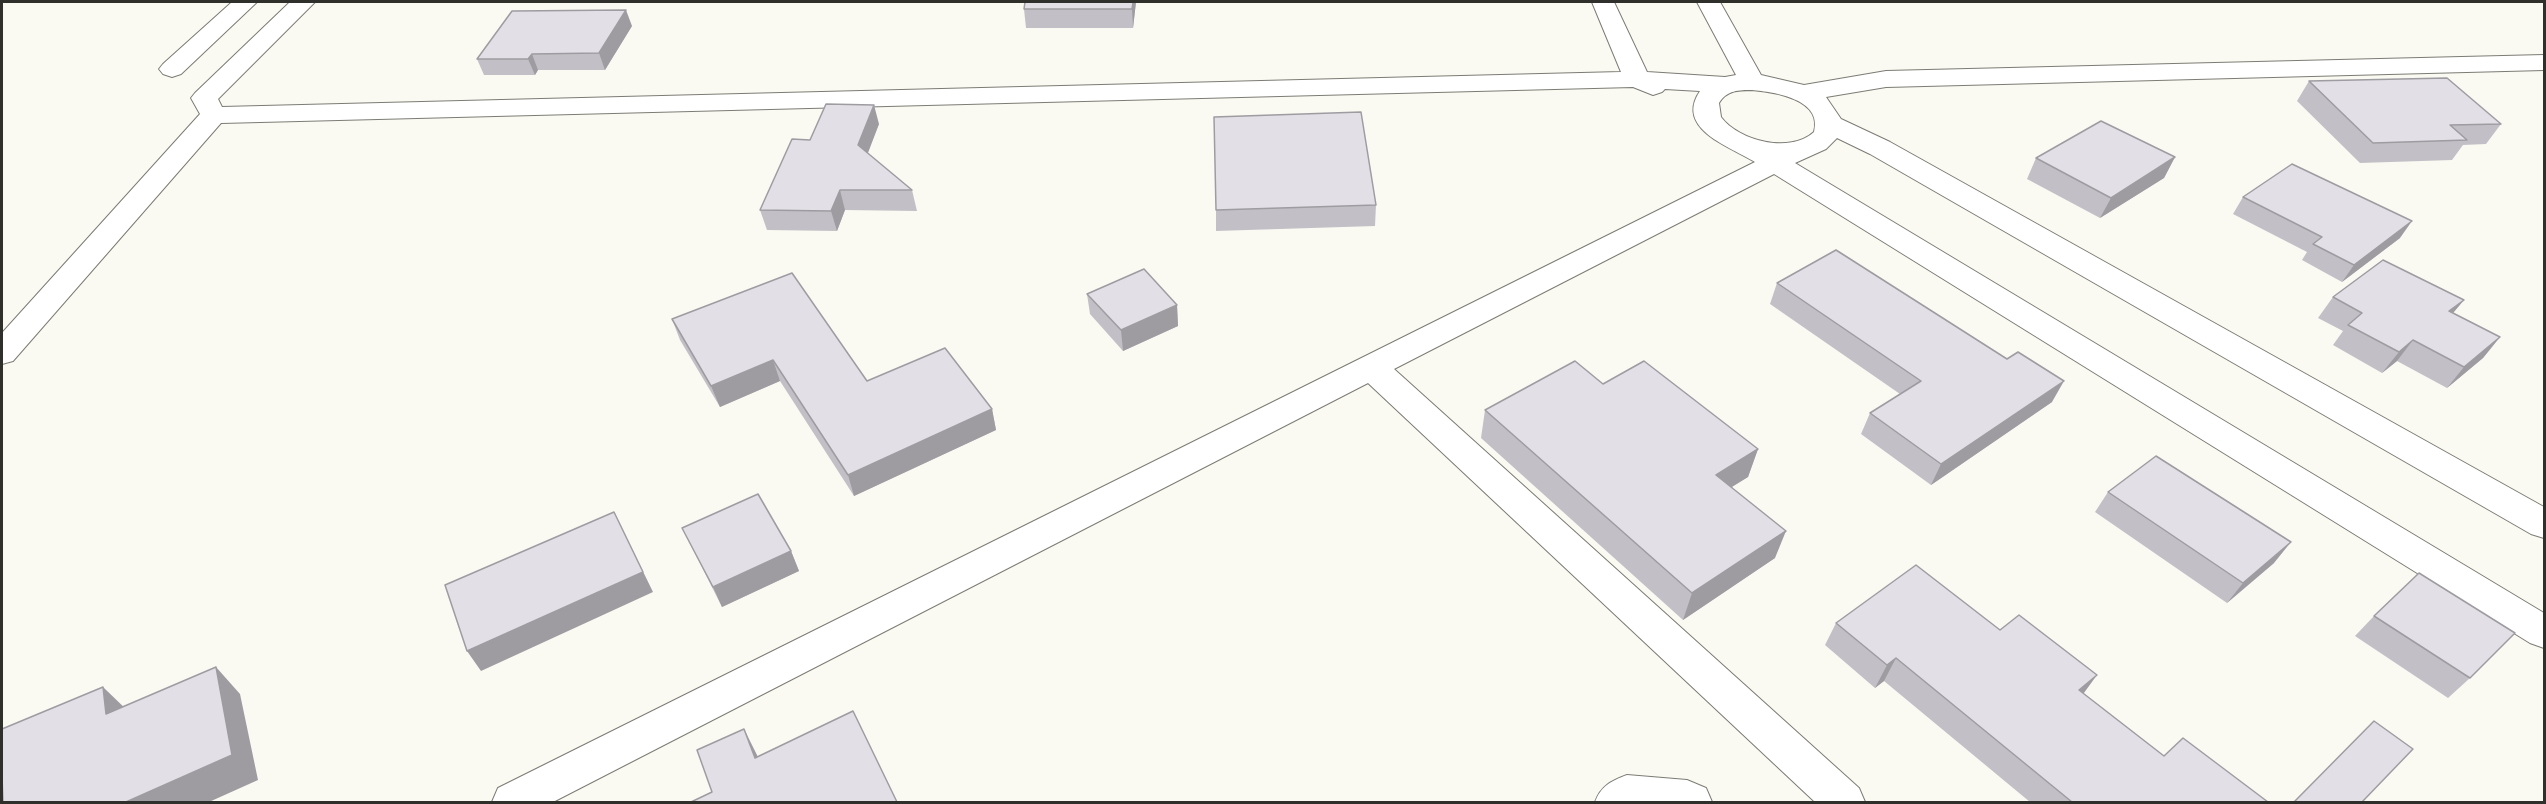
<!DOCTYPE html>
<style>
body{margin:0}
#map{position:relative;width:2546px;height:804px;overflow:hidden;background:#fafaf2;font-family:"Nunito Sans",sans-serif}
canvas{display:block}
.frame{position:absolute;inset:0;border:3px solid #2f2f2c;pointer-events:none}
</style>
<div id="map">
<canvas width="2546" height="804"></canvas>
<div class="frame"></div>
</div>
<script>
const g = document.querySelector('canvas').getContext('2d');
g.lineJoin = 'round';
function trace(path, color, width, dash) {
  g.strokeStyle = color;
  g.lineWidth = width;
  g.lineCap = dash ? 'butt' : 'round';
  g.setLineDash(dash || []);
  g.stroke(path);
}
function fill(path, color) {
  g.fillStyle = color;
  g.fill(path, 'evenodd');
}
const minor = new Path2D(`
 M232 2H257L181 74 172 77 163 74 159 69 163 64Z
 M290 2H315L218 99 222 107 1621 72 1592 2H1614L1647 72 1725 77 1736 75 1697 2H1720L1761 75 1804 85 1886 71 2544 55V70L1886 87 1826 97 1841 119 1890 142 2544 507V538L2531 534 1870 154 1837 138 1826 149 1795 163 2544 613V648L2530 643 1774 174 1394 369 1859 788 1865 802H1815L1368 383 553 802H492L498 788 1755 162C1731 147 1674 129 1700 91L1665 89 1662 92 1653 95 1633 87 221 123 13 361 2 364V333L200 114 191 98 195 93ZM1752 90C1774 92 1823 99 1814 132 1790 154 1739 141 1721 117L1719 103C1727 90 1739 90 1752 90Z
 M1627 775 1687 780 1706 788 1712 802H1595C1601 786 1611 781 1627 775Z`);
const wall = new Path2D(`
 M1025 2H1136L1133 28H1026L1024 9Z
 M632 26 605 70H538L535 75H484L477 59Z
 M2309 81 2501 124 2486 144 2463 145 2452 160 2360 163 2297 101Z
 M879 124 867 153 912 190 917 211 845 210 837 231 767 230 760 210 810 140Z
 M2175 157 2164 178 2100 218 2027 179 2036 158Z
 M2243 197 2400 238 2342 282 2302 260 2307 252 2233 214Z
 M1376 205 1375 226 1216 231V210Z
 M1777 283 2052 402 1931 485 1861 434 1870 413 1900 394 1770 304Z
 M1087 294 1177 305 1178 326 1123 351 1090 314Z
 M2333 297 2464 300 2453 313 2500 337 2483 358 2447 388 2397 361 2382 373 2333 345 2343 331 2318 318Z
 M672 319 867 381 992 409 996 430 854 496 780 381 720 407 680 340Z
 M1603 384 1758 449 1748 477 1732 487 1775 558 1683 620 1481 438 1485 410Z
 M2108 492 2274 563 2227 603 2095 512Z
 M682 528 791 551 799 571 722 607Z
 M2374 616 2470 678 2448 698 2355 636Z
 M1836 623 2084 694 2164 756 2268 802H2030L1884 681 1875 688 1825 645Z`);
const shadedWall = new Path2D(`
 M1133 2H1136L1133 28 1132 9Z
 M626 10 632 26 605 70 599 53Z
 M532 54 538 70 535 75 528 59Z
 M874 105 879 124 863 166 858 145Z
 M2175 157 2164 178 2100 218 2111 198Z
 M840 190 845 210 837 231 831 211Z
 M2412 221 2400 238 2342 282 2354 265Z
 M2464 300 2447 320 2449 311Z
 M1177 305 1178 326 1123 351 1121 330Z
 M2500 337 2483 358 2447 388 2464 367Z
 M2413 340 2397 361 2382 373 2399 352Z
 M773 360 780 381 720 407 711 386Z
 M2064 381 2052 402 1931 485 1941 464Z
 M992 409 996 430 854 496 848 475Z
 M1758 449 1748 477 1707 502 1716 475Z
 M614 512 653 592 481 671 467 651Z
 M1786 531 1775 558 1683 620 1692 593Z
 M2291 542 2274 563 2227 603 2243 583Z
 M791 551 799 571 722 607 713 587Z
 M1896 658 1884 681 1875 688 1887 665Z
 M216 667 240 694 258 780 209 802H126Z
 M2097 675 2081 697 2079 690Z
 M103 687 130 713 106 714Z
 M744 729 757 755 768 783 755 758Z`);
const building = new Path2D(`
 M1025 2H1133L1132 9H1024Z
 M626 10 599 53 532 54 528 59H477L512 11Z
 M2447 78 2501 124 2450 125 2467 140 2373 143 2309 81Z
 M826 104 874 105 858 145 912 190H840L831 211 760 210 792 139 810 140Z
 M1361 112 1376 205 1216 210 1214 117Z
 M2101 121 2175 157 2111 198 2036 158Z
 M2292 164 2412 221 2354 265 2313 244 2322 237 2243 197Z
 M1836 250 2007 359 2018 352 2064 381 1941 464 1870 413 1921 381 1777 283Z
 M2383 260 2464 300 2449 311 2500 337 2464 367 2413 340 2399 352 2348 325 2362 313 2333 297Z
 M1144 269 1177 305 1121 330 1087 294Z
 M792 273 867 381 945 348 992 409 848 475 773 360 711 386 672 319Z
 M1575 361 1603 384 1644 361 1758 449 1716 475 1786 531 1692 593 1485 410Z
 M2156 456 2291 542 2243 583 2108 492Z
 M758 494 791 551 713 587 682 528Z
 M614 512 643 572 467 651 445 585Z
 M1916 565 2000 630 2019 615 2097 675 2079 690 2164 756 2183 738 2268 802H2072L1896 658 1887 665 1836 623Z
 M2419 573 2515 633 2470 678 2374 616Z
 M216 667 232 755 126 802H3L2 776V729L103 687 106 714Z
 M853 711 897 802H691L712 792 697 750 744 729 755 758Z
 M2374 721 2413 749 2362 802H2294Z`);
trace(minor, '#7c7c75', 2);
fill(minor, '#fff');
fill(wall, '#c2c0c6');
fill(shadedWall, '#9e9ca1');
fill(building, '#e2dfe6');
trace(building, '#9e9ca1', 1.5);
</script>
